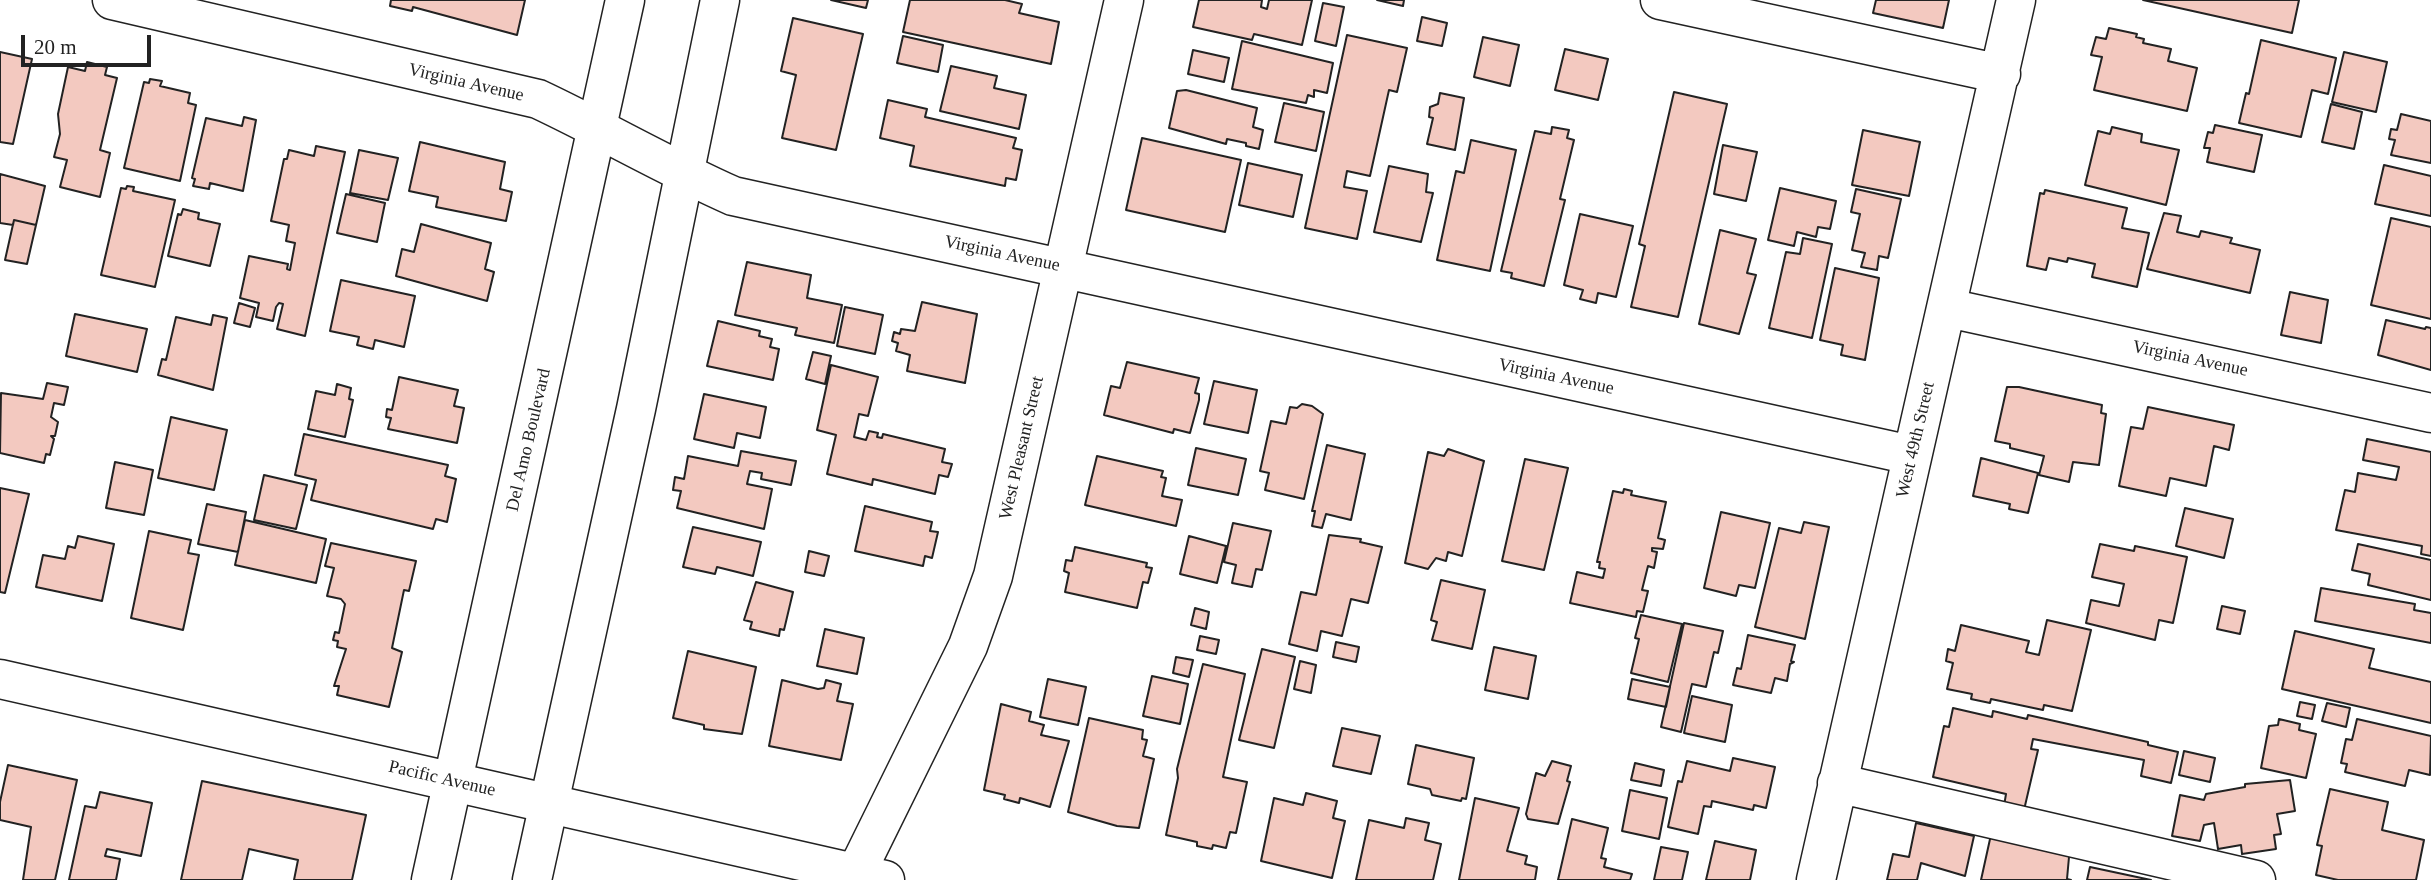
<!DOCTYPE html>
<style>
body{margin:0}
#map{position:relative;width:2431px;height:880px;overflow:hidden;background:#fff;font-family:"Times New Roman",serif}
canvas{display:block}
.scale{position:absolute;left:21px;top:35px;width:130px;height:32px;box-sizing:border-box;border:4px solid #222;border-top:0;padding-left:9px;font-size:21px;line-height:24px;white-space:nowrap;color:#222;-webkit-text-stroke:5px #fff;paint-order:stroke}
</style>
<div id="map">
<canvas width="2431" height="880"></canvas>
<div class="scale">20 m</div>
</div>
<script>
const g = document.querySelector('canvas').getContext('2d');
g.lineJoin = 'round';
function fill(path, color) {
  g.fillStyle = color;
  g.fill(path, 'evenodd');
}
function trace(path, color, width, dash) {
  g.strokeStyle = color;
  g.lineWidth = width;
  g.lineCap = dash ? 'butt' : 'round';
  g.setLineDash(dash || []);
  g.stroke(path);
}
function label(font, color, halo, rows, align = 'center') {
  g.font = font + ' "Times New Roman",serif';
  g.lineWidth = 5;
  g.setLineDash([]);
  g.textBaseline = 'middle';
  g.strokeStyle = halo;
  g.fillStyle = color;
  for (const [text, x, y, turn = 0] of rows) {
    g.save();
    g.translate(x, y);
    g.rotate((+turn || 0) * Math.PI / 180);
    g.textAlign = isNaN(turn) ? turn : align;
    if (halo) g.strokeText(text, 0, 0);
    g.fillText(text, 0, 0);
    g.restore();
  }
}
const building = new Path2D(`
 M391 0H525L517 35 413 7 412 11 390 6Z
 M831 0H868L866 8Z
 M910 0H1005L1022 4 1019 13 1059 22 1051 64 903 32Z
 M1199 0H1262L1261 7 1267 9 1269 0H1312L1302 45 1254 34 1252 40 1193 27Z
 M1377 0H1404L1403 6Z
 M1876 0H1949L1943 28 1873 13Z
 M2143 0H2299L2292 33Z
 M1323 3 1344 7 1336 46 1315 41Z
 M1422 17 1447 23 1442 46 1417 41Z
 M793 18 863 34 836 150 782 138 796 75 781 71Z
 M2109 28 2137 34 2136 37 2144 39 2143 43 2171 49 2168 61 2197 68 2187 111 2094 90 2102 57 2091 55 2096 37 2106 39Z
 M1347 35 1407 48 1397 92 1389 90 1370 176 1347 171 1344 187 1367 191 1357 239 1305 228Z
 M903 36 943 45 938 72 897 63Z
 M1483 37 1519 45 1510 86 1474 77Z
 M2261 40 2336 58 2328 94 2312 90 2301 137 2239 123 2246 93 2249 94Z
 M1242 41 1333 63 1327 93 1314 90V97L1308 95 1306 103 1232 89Z
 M1565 49 1608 59 1598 100 1555 90Z
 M1193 50 1229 58 1224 82 1188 74Z
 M0 52 32 59 13 144 0 142Z
 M2344 52 2387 62 2376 112 2332 102Z
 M87 62 107 67 105 75 117 78 100 150 110 153 100 197 60 187 67 160 54 157 60 134 58 114 68 67 85 71Z
 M951 66 997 76 994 88 1026 95 1019 129 940 111Z
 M150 79 162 81 160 86 190 93 188 103 196 105 180 181 124 168 144 82 149 83Z
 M1186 90 1257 108 1253 127 1263 130 1259 149 1246 146V143L1227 139 1226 144 1169 128 1177 91Z
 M1674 92 1727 104 1678 317 1631 307 1645 246 1639 244Z
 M1440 93 1464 98 1455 150 1427 144 1433 118 1429 117 1430 107 1438 104Z
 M888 100 927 109 925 117 1016 138 1013 148 1022 150 1016 180 1006 178 1005 186 910 166 914 146 880 138Z
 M1284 103 1324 112 1316 151 1275 142Z
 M2331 104 2362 112 2354 149 2322 142Z
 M2401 114 2431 121V163L2391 155 2395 140 2389 139 2391 129 2397 130Z
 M244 117 256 120 243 191 210 183 209 189 193 186 195 179 192 178 206 118 242 126Z
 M2215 125 2262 135 2254 172 2207 162 2210 148H2204L2208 132 2213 133Z
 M1552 127 1569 130 1567 138 1574 140 1560 199 1565 200 1544 286 1511 278 1512 273 1501 271 1535 131 1551 134Z
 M2112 127 2142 134 2141 142 2179 150 2166 205 2085 185 2098 131 2110 134Z
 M1863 130 1920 142 1909 196 1852 185Z
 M1142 138 1241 160 1225 232 1126 210Z
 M1471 140 1516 150 1490 271 1437 260 1456 171 1464 173Z
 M420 142 505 162 500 189 512 192 506 221 436 207 438 197 409 191Z
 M1723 145 1757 152 1746 201 1714 194Z
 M316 146 345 152 305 336 277 329 283 304 279 303 276 307 273 321 256 317 259 303 240 298 249 256 288 264 287 269 290 270 295 243 286 241 289 225 271 221 284 159H287L289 150 314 156Z
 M359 150 398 158 388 200 350 193Z
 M1248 163 1302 175 1293 217 1239 205Z
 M2384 165 2431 176V216L2375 204Z
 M1389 166 1428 174 1426 192 1433 193 1421 242 1374 232Z
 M0 174 45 186 36 225 14 220 13 225 0 223Z
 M127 186 134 187 133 191 175 200 155 287 101 275 121 188 126 189Z
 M1780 188 1836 201 1830 229 1818 227 1816 237 1797 232 1794 246 1768 240Z
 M1856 189 1901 199 1888 258 1879 256 1877 270 1861 267 1865 253 1852 250 1860 214 1851 212Z
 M2045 190 2127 208 2122 228 2149 233 2137 287 2092 277 2095 264 2068 258 2067 262 2049 258 2046 270 2027 266 2040 193 2044 194Z
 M346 194 385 203 377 242 337 233Z
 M183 209 199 213 198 219 220 224 210 266 168 256 178 214 181 215Z
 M2164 213 2181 216 2177 232 2199 237 2201 231 2232 238 2230 243 2260 250 2250 293 2147 269Z
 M1580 214 1633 226 1616 297 1598 293 1596 303 1580 299 1583 290 1564 285Z
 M2391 218 2431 227V319L2371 305Z
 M14 220 36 225 27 264 5 260Z
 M421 224 491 243 485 269 494 272 487 301 396 276 402 249 414 252Z
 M1720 230 1756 239 1747 273 1756 275 1739 334 1699 324Z
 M1803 238 1832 244 1812 338 1769 328 1786 252 1800 254Z
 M747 262 811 275 807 298 842 305 834 343 795 335 797 328 735 315Z
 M1835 268 1879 278 1865 360 1841 355 1843 345 1820 340Z
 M341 280 415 296 404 347 375 340 373 349 357 345 359 337 330 331Z
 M2290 292 2328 300 2321 343 2281 335Z
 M922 302 977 314 965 383 907 371 910 355 896 351 898 343 892 341 894 332 900 334 901 329 915 331Z
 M239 303 255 308 250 327 234 323Z
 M845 307 883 315 875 354 837 346Z
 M75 314 147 329 137 372 66 356Z
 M213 315 227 318 213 390 158 375 162 359 166 360 176 317 211 325Z
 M2386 320 2425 329 2426 327 2431 328V370L2378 355Z
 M718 321 760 331 759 336 772 339 770 347 779 349 773 380 707 366Z
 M813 352 831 356 825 384 806 379Z
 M1127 362 1199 378 1195 393 1199 394V400L1190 433 1174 429 1173 433 1104 415 1111 386 1120 388Z
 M831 365 878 377 868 416 859 414 854 437 866 440 869 431 878 433 877 437 882 438 883 434 945 449 942 462 952 464 948 477 939 475 935 494 873 479 872 485 827 474 836 435 817 430Z
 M399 377 458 390 454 406 464 408 457 443 388 429 391 418 386 417 387 409 392 410Z
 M1214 381 1257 390 1248 433 1204 424Z
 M47 383 68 387 64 405 54 403 51 417 58 422 55 436H51L54 439 50 455 46 454 44 463 0 453 1 393 43 399Z
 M337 384 351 388 349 399 353 400 345 437 308 429 316 391 335 395Z
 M2007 387H2019L2102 405 2101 413 2106 414 2099 465 2073 462 2069 482 2039 475 2044 456 2010 448V444L1995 441Z
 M704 394 766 407 760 438 737 433 734 448 694 439Z
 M1302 404 1312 406 1323 414 1304 499 1265 490 1269 473 1260 471 1271 421 1286 424 1290 407 1297 408Z
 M2148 407 2234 425 2229 450 2214 446 2206 486 2170 478 2166 496 2119 486 2131 427 2143 429Z
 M171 417 227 430 214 490 158 478Z
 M304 434 448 465 445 476 456 479 447 522 436 519 433 529 311 500 316 480 295 475Z
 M2367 439 2431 452V556L2421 554 2422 546 2336 530 2345 490 2355 492 2358 473 2396 480 2399 467 2363 460Z
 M1327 445 1365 454 1351 520 1326 514 1322 528 1312 526 1315 511H1312Z
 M1196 448 1246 459 1238 495 1188 485Z
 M1448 449 1484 461 1462 556 1448 552 1446 561 1436 558 1428 569 1405 563 1428 452 1444 456Z
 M741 451 796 461 791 485 761 479 762 473 750 471 747 484 772 489 764 529 677 508 681 491 673 490 675 477 684 479 688 456 738 466Z
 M1097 456 1163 471 1161 477 1166 478 1162 496 1182 500 1176 526 1085 505Z
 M1981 458 2038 473 2028 513 2009 509 2010 504 1973 496Z
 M1525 459 1568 468 1544 570 1502 561Z
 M115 462 153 470 144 515 106 508Z
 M264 475 307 485 296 529 254 520Z
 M0 488 29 494 5 593 0 592Z
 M1624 489 1632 491 1631 495 1666 502 1658 538 1665 540 1663 549 1652 548V551L1657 552 1654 568 1648 566 1642 590 1648 591 1643 612 1637 611 1636 617 1570 603 1577 572 1603 578 1605 569 1599 568 1600 562H1597L1613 491 1623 493Z
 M207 504 246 512 238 552 198 544Z
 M865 506 932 522 930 531 938 532 932 558 925 556 923 566 855 551Z
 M2185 508 2233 519 2224 558 2176 546Z
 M1721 512 1770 523 1755 588 1739 585 1736 596 1704 588Z
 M245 520 326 539 316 583 235 565Z
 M1804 522 1829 527 1805 639 1755 627 1779 528 1801 533Z
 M1233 523 1271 531 1262 570 1256 569 1252 587 1232 583 1236 565 1224 562Z
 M693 527 761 542 753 576 717 567 715 574 683 567Z
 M149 531 191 540 188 553 199 555 183 630 131 618Z
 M1329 535 1361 539 1360 542 1382 547 1368 603 1351 599 1342 636 1321 631 1317 651 1289 644 1301 592 1316 595Z
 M78 536 114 544 102 601 36 587 43 555 65 559 68 546 75 548Z
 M1189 536 1226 546 1217 583 1180 574Z
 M331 543 416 561 409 591 404 590 392 648 402 652 389 707 337 695 339 686H334L346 649 337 647 338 641 333 640 335 632 339 633 345 604 341 599 327 596 334 568 325 566Z
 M2100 544 2134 551 2135 546 2187 557 2173 623 2159 620 2155 640 2086 623 2091 600 2119 606 2124 584 2092 577Z
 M2358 544 2431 560V600L2368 585 2370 574 2352 570Z
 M1075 547 1147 563 1146 567 1152 568 1148 583 1143 582 1137 608 1065 592 1069 573 1064 571 1066 560 1072 561Z
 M809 551 829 556 824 576 805 572Z
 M1441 580 1485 590 1472 649 1432 640 1437 622 1431 620Z
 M756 582 793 592 784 630 780 629 779 636 750 629 752 622 744 620Z
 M2321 588 2415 604 2414 610 2431 613V643L2315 621Z
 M2222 606 2245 611 2240 634 2217 629Z
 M1195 608 1209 612 1206 629 1191 625Z
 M1641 615 1682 624 1668 682 1631 673 1639 639 1635 638Z
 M2047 620 2091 630 2072 711 2044 705 2043 710 1991 699 1990 703 1971 699 1972 694 1947 689 1953 663 1946 661 1948 649 1955 651 1961 625 2029 641 2026 652 2039 655Z
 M1684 623 1723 631 1718 653 1714 652 1706 687 1692 684 1681 732 1661 727Z
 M825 629 864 638 857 674 817 666Z
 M2295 631 2374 649 2369 668 2431 682V723L2282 689Z
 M1748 635 1795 645 1791 661 1794 662 1790 664 1787 681 1775 678 1771 693 1733 685 1737 668 1741 669Z
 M1200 636 1219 640 1216 654 1197 650Z
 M1336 642 1359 647 1356 662 1333 657Z
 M1494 647 1536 656 1528 699 1485 690Z
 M1262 649 1295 657 1274 748 1239 740Z
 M688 651 756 667 742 734 704 729V725L673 718Z
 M1176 657 1193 660 1189 677 1173 673Z
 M1300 661 1316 665 1311 693 1294 689Z
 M1203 664 1245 674 1223 777 1247 782 1236 833 1230 832 1226 848 1213 845 1212 849 1197 846V842L1166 835 1178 778 1177 769Z
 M1152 676 1188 684 1180 724 1143 716Z
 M1048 679 1086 687 1078 725 1040 717Z
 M1632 679 1670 687 1666 707 1628 699Z
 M782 680 818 689 824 688 826 680 841 684 837 701 853 704 841 760 769 746Z
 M1692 696 1732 705 1725 742 1684 733Z
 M2300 702 2315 705 2312 719 2297 716Z
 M2327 703 2350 708 2346 727 2322 721Z
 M1001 704 1031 712 1029 721 1044 725 1041 735 1069 741 1050 807 1020 798 1019 803 1004 799 1005 795 984 790Z
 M1953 708 1992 717 1993 711 2027 719 2028 715 2148 742V745L2178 752 2171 783 2141 776 2144 760 2033 739 2031 749 2038 750 2024 810 2004 806 2006 794 1933 777 1944 726 1949 727Z
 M1089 718 1143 730 1142 739 1147 740 1143 756 1154 759 1139 828 1117 826 1068 812Z
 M2279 719 2300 724 2299 730 2316 734 2306 778 2261 768 2269 726 2278 725Z
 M2357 719 2431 736 2430 775 2409 770 2405 786 2345 772 2347 764 2341 763 2346 739 2352 740Z
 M1342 728 1380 736 1371 774 1333 766Z
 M1416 745 1474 758 1466 799 1462 798 1461 801 1432 795 1430 789 1408 784Z
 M2184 751 2215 758 2210 782 2179 775Z
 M1733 758 1775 767 1766 808 1754 805 1753 810 1712 801 1711 807 1704 806 1698 834 1668 827 1678 781 1682 782 1687 761 1730 771Z
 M1552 761 1571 766 1567 781 1570 782 1558 824 1528 819 1526 814 1536 773 1545 776Z
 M1635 763 1664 770 1661 786 1631 780Z
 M8 765 77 780 55 880H23L31 827 0 820V802Z
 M2290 780 2295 811 2277 814 2281 834 2274 835 2276 849 2242 854 2241 845 2218 849 2214 823 2204 825 2200 841 2172 836 2180 795 2204 800 2206 794 2245 787V784Z
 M202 781 366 815 352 880H294L298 860 249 849 242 880H181Z
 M2330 789 2388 802 2382 830 2424 840 2416 880H2338L2316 875 2322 846 2317 845Z
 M1630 790 1667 798 1659 839 1622 831Z
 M100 792 152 803 141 856 107 849 105 856 120 859 116 880H69L85 806 96 808Z
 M1306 793 1337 801 1333 818 1345 821 1332 878 1261 861 1274 798 1303 805Z
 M1475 798 1519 808 1507 851 1527 856 1525 864 1537 867 1535 880H1459Z
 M1406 818 1429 823 1425 840 1441 844 1433 880H1356L1369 820 1404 828Z
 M1572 819 1608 828 1601 858 1606 859 1604 867 1632 874 1630 880H1558Z
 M1916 823 1974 836 1965 876 1921 863 1917 880H1887L1893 854 1909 857Z
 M1992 830 2070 846 2067 879 2071 880H1981Z
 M1715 841 1756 850 1750 880H1706Z
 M1661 847 1688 852 1682 880H1654Z
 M2090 867 2151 880H2087Z`);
const minor = new Path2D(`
 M112 0 538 99C604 130 667 167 733 196L1911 455
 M1660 0 2001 74
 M1948 308 2431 413
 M0 679 885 880
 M1837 783 2256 880
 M856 873 968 646 993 576 1124 0
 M1816 880 2016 0`);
const major = new Path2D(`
 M431 880 625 0
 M532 880 636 409 720 0`);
const streetNames = [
 ["Virginia Avenue",466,83,13],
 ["Virginia Avenue",1002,254,12],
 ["Virginia Avenue",2190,359,12],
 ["Virginia Avenue",1556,377,12],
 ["Del Amo Boulevard",529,440,-77],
 ["West 49th Street",1916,440,-77],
 ["West Pleasant Street",1022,448,-77],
 ["Pacific Avenue",442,779,13]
];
fill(building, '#f3c9c0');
trace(building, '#222', 2);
trace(minor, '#222', 41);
trace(major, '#222', 41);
trace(minor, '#fff', 38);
trace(major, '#fff', 38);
label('18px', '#222', '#fff', streetNames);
</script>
